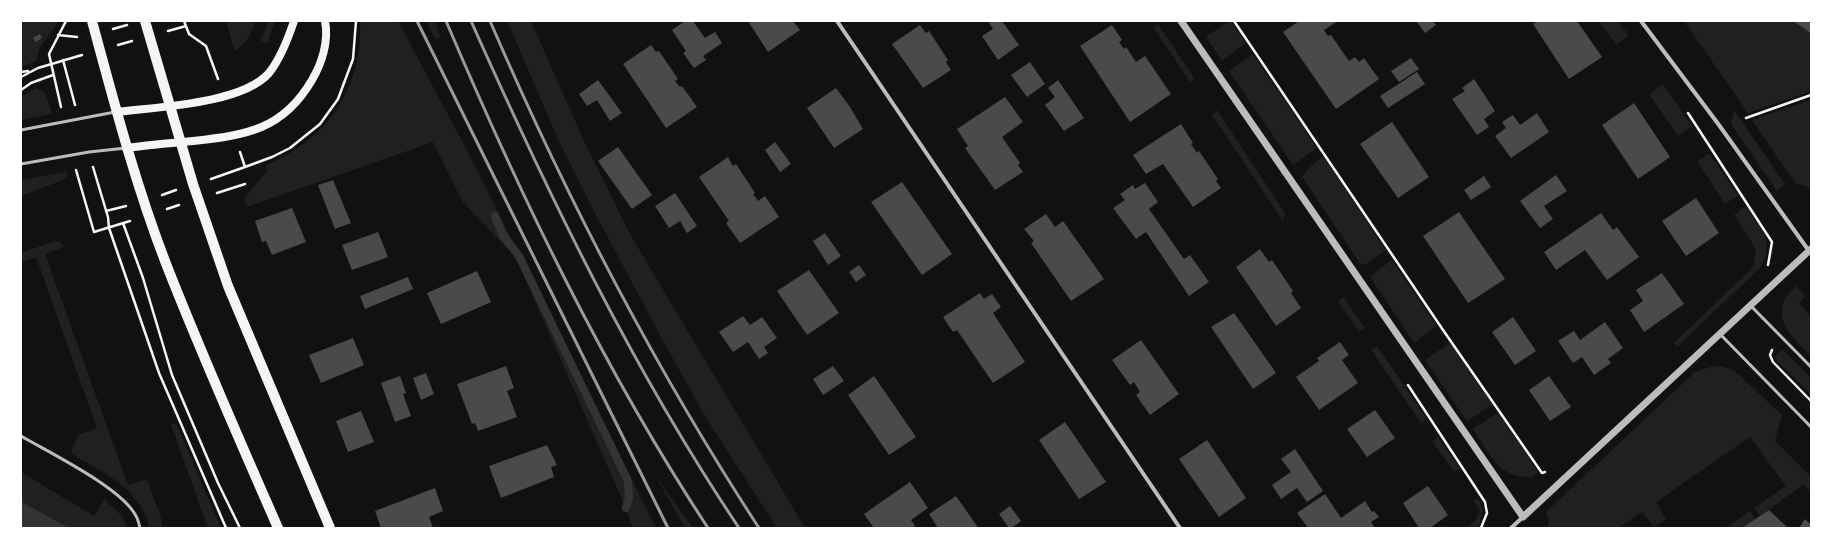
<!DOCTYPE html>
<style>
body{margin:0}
#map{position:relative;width:1832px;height:549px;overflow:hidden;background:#111;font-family:Spectral,serif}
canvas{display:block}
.frame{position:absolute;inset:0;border:22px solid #fff;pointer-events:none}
</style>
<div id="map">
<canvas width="1832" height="549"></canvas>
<div class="frame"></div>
</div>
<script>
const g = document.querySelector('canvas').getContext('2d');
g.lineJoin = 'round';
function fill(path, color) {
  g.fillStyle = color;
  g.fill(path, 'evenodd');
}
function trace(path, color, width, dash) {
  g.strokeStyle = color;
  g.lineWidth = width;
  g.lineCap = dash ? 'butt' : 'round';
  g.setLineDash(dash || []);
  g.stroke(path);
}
const green = new Path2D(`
 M21 21H59L39 49 36 61 21 67Z
 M226 21H255C252 34 246 43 235 51Z
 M268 21H275L267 44 260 40 267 26Z
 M360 21H398L470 156 656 528H633L621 497 516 258 462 201 433 142 247 207 244 198 267 171 265 167 267 165C328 138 363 89 360 21Z
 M426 21H435L440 37 438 40 435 38Z
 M507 21H531L583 139 630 234 805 528H777L706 418 667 348 598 219 559 141Z
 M1229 21H1231L1246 43 1222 61 1206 37Z
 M1599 21H1617L1629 35 1616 45Z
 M1684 21H1794L1811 34V91L1748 113Z
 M1158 24 1195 79 1190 82 1153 27Z
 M1253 54 1317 148 1293 165 1229 71Z
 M1663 84 1692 126 1678 136 1649 94Z
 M35 88 45 93 52 114 21 120V97Z
 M1811 100V188L1795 183 1752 120Z
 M1217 110 1285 213 1283 221 1212 115Z
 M1734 110 1785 184 1777 191 1731 124Z
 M1709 153 1738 195 1725 204 1697 161Z
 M1323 156 1386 250 1366 264 1361 265 1302 177 1311 166Z
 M64 172 67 173V176L63 180 21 196V180Z
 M1746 206C1761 230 1776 240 1760 268L1677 347 1674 343 1753 267 1756 249 1734 215Z
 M55 241 62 243 64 247 45 254 128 485 147 479 162 521V528H149C142 489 102 472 72 454L71 451 78 435 97 428 36 257 21 262V254L24 252Z
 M1392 260 1437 326 1414 343 1371 278 1373 274Z
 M1796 286 1805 296 1799 303 1811 317V356C1789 334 1766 314 1796 286Z
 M1343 297 1365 328 1359 332 1338 301Z
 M1450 343 1492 404 1469 420H1466L1425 360Z
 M1377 346 1427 419 1421 423 1371 350Z
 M1782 349 1811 378V395L1775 359 1776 355Z
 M1720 366 1731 369 1739 375 1782 415 1775 441 1811 477V492L1803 485 1760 516 1754 508 1786 486 1750 437 1656 502 1666 519 1654 527 1642 512 1618 528H1548L1549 520 1546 512 1695 372 1710 367Z
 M1498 413 1539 473 1533 475V477C1498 479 1490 454 1473 429Z
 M176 423 221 528H208L171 425Z
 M1438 437 1460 468 1454 472 1432 441Z
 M21 472 94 516 104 499 121 515 127 528H21Z
 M655 475 693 528H685Z
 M1478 498 1483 509 1479 526 1477 528H1468L1475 521 1480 512 1474 501Z
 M1750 511 1755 519 1742 528H1726Z`);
const water = new Path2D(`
 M21 502 25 504 69 528H22Z`);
const stream = new Path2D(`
 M495 216 502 234 519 256 628 481 629 498 626 508`);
const building = new Path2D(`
 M685 21H693L705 38 715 32 722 43 703 56 706 60 694 68 683 53 686 51 672 30Z
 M748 21H793L800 30 768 52Z
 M988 21H1002L1019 45 998 60 982 36 993 29Z
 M1299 21H1338L1324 30 1328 36 1331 35 1349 61 1355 57 1359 62 1364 58 1379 79 1336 109 1283 32Z
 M1416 21H1433L1436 25 1425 33Z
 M1538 21H1577L1602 57 1569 79 1533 24Z
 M1793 21H1811V34L1805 29Z
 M920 25 926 33 929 31 948 60 946 62 951 70 923 88 892 44Z
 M1112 25 1122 40 1119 42 1124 49 1126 47 1136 62 1145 56 1171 94 1130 122 1080 46Z
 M40 34 42 38 36 42 33 38Z
 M651 45 656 52 659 51 678 79 675 81 680 87 682 86 697 107 666 128 623 64Z
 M1411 58 1419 69 1399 82 1391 71Z
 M1030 62 1045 84 1027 97 1011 75Z
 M1417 72 1425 84 1388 108 1380 96Z
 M1474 79 1495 111 1484 119 1489 127 1477 135 1452 99 1465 91 1462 88Z
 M598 80 622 113 610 121 597 100 587 106 579 94Z
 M1058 80 1084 118 1064 131 1045 105 1055 97 1048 88Z
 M836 88 850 107 863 129 834 148 807 108Z
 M1005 97 1023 122 1002 137 1020 163 1018 165 1023 172 995 190 965 148 968 146 957 129Z
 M1634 103 1670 157 1638 179 1602 125Z
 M1537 113 1549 132 1511 158 1495 136 1506 128 1502 122 1513 115 1520 125Z
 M1392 122 1429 177 1398 198 1360 144Z
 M1181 124 1193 143 1191 144 1197 153 1199 151 1218 179 1216 181 1221 188 1193 207 1163 164 1146 174 1133 155Z
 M775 142 791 164 780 172 765 150Z
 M618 147 652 195 632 209 598 161Z
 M728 157 733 166 736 164 755 193 753 194 758 201 765 196 779 217 740 243 726 223 729 221 699 177Z
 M1556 175 1567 191 1544 206 1553 219 1540 228 1520 201Z
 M1484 176 1491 187 1471 200 1464 190Z
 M333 180 351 223 335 229 318 185Z
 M902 182 952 254 922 275 871 202Z
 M1145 183 1158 202 1149 209 1184 259 1190 255 1209 282 1189 296 1146 232 1136 239 1113 208 1125 200 1120 194 1133 185 1135 189Z
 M675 193 697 226 687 233 680 221 669 228 655 206Z
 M1696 198 1719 233 1686 256 1662 221Z
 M292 208 306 242 272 255 266 241 262 242 255 221Z
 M1459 212 1505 279 1468 303 1423 236Z
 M1601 213 1613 230 1617 227 1639 257 1607 280 1585 250 1556 270 1544 252Z
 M1046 214 1055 227 1063 221 1104 279 1071 301 1031 243 1034 241 1024 229Z
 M378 232 388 257 352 270 342 245Z
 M825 233 841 256 828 265 813 241Z
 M1260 249 1269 262 1272 260 1293 291 1291 293 1301 308 1276 326 1236 267Z
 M859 265 866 275 856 282 849 272Z
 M809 270 839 313 807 335 777 291Z
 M477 271 491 302 441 324 427 293Z
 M1662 273 1684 304 1644 332 1630 310 1643 301 1636 290Z
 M408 277 413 289 365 309 360 296Z
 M980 293 984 299 992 294 1001 307 993 313 1025 362 993 383 957 330 953 332 943 317Z
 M1234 313 1276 373 1253 389 1211 327Z
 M743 316 750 325 762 317 777 338 764 347 768 353 759 359 748 342 733 352 719 332Z
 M1513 317 1536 351 1515 365 1492 332Z
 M1605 322 1623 348 1608 359 1611 363 1594 375 1582 357 1573 363 1558 341 1574 331 1580 340Z
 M353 338 364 365 321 383 309 355Z
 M1141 340 1179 394 1150 415 1136 395 1140 392 1134 382 1130 385 1112 360Z
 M1340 342 1349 355 1342 360 1358 383 1319 410 1296 377 1319 361 1317 358Z
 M506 366 514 388 507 391 517 417 478 431 475 423 472 424 457 384Z
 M833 366 844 381 823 395 813 379Z
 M426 373 434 394 421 400 413 378Z
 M400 376 406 393 403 394 411 416 395 422 381 383Z
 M874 376 916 437 889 455 848 395Z
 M1549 376 1571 407 1550 421 1529 390Z
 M1375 410 1395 438 1367 457 1347 429Z
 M361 411 374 442 348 452 336 421Z
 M1065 422 1106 482 1079 499 1039 440Z
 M1207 440 1246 498 1219 517 1179 459Z
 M547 445 557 465 551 467 554 477 501 498 489 466Z
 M1295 449 1323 491 1307 502 1297 488 1281 499 1272 485 1291 472 1281 459Z
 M910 482 928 508 911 520 915 526 913 528H874L864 514Z
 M1428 486 1448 515 1430 528H1419L1403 503Z
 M435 488 443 511 429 517 433 528H381L375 511Z
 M1325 494 1341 518 1365 501 1372 512 1374 511 1379 517 1371 522 1375 528H1308L1297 513Z
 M956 496 977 526 978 528H938L929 514Z
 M1010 506 1021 521 1012 528H1009L999 514Z
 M1769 510 1788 528H1742Z
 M1805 519 1811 525V528H1799Z`);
const path = new Path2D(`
 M184 21 189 34 206 46 218 79
 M1234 21 1443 330 1542 473 1545 472
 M113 29 127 25
 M168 31 186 26
 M58 35 77 37
 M118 45 132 41
 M63 60 75 105
 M21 72 28 71
 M21 77 38 68 82 55
 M21 90 31 83 53 75
 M61 107 49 54 66 21
 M1688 113 1772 242 1768 265
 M1746 118 1811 95
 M93 167 108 217 109 228 159 373 226 528
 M245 167 272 157 290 148 320 124 338 99 353 59 356 21
 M76 170 94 232 130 221
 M211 179 245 167 240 152
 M217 193 245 184
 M162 195 176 190
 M167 209 179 205
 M106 211 126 206
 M123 223 143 278 172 375 218 483 240 528
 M1772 350 1770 355 1773 362 1811 401
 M1408 385 1485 502 1487 513 1481 528`);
const service = new Path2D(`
 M21 130 115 112
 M21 164 89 152 126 148
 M1750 305 1811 367
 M1720 334 1811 427
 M21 436C50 453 122 488 136 516 138 519 139 524 140 528`);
const minor = new Path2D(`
 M837 21 1180 528
 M1641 21 1719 125 1809 251
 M1511 528 1523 517`);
const tertiary = new Path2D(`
 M1181 21 1523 517 1811 249`);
const secondary = new Path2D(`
 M117 112C156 107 242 104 269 73 281 58 288 39 294 21
 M126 148C149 145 171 143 193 141 246 135 283 130 312 80 322 63 329 41 325 21`);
const primary = new Path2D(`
 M92 21C114 102 135 183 165 261 200 351 239 439 278 528
 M145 21 193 184 228 286 330 528`);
const rail = new Path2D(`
 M417 21 668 528
 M446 21C521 197 603 368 708 528
 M471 21C549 196 632 368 739 528
 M490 21C566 197 654 367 759 528`);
fill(green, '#202020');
fill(water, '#333');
trace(stream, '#333', 8);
fill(building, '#4a4a4a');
trace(path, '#f5f5f5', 2.5);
trace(service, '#bcbcbc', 3);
trace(minor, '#bcbcbc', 4);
trace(tertiary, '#bcbcbc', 7);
trace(secondary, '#f5f5f5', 8);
trace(primary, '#f5f5f5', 10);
trace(rail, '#9a9a9a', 3);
</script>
